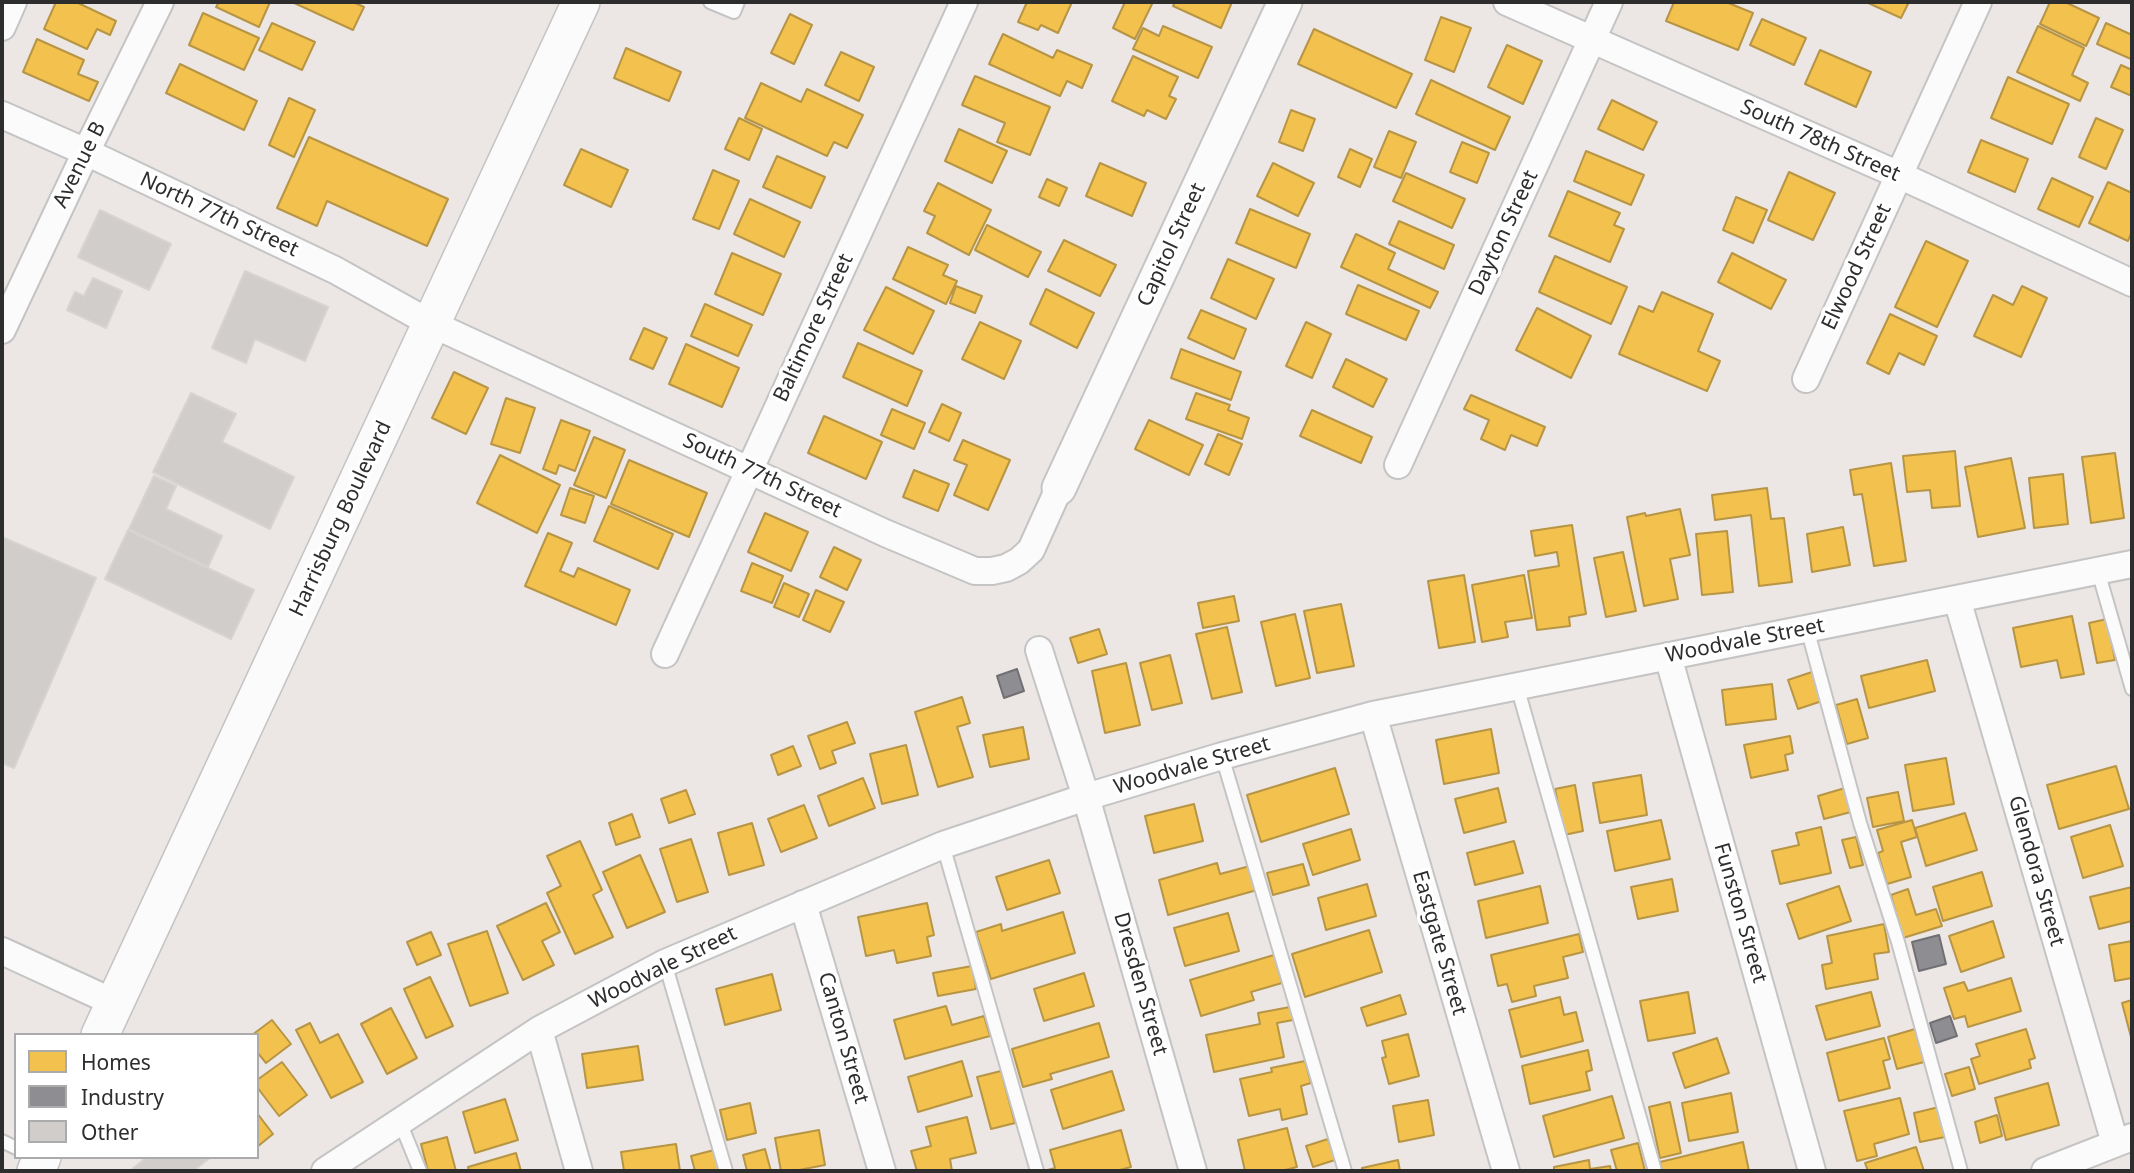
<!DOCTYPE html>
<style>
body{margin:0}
#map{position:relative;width:2134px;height:1173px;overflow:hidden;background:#ece7e4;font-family:"Noto Sans",sans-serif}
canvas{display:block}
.frame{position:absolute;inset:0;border:4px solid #2d2d2d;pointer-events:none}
.legend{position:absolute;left:14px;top:1033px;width:245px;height:126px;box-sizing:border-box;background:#fff;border:2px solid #ababab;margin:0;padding:9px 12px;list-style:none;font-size:21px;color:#2d2d2d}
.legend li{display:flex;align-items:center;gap:14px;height:35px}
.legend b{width:35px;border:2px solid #ababab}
</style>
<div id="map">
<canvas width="2134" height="1173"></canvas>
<div class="frame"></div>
<ul class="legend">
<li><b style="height:19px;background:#f2c14e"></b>Homes</li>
<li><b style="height:19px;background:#8d8d92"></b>Industry</li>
<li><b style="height:19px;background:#d1cdca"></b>Other</li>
</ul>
</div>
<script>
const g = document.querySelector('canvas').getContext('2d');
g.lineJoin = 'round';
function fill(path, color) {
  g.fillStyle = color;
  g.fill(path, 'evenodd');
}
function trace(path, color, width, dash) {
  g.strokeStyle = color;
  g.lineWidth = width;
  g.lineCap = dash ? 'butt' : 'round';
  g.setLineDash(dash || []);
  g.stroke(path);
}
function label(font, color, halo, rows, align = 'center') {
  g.font = font + ' "Noto Sans",sans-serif';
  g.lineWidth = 7;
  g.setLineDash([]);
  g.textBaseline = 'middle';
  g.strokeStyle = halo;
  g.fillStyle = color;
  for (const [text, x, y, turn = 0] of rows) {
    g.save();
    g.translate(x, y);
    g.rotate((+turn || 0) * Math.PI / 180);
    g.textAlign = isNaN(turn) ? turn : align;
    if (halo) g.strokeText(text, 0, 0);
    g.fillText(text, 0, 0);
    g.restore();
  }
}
const homes = new Path2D(`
 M56 2H76L116 21 110 35 97 29 87 49 44 29Z
 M219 2H270L259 27 216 7Z
 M292 2H353L364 7 353 30Z
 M1027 2H1072L1058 33 1041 25 1038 30 1018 22Z
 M1125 2H1153L1135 39 1113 28Z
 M1175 2H1232L1221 28 1173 6Z
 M1674 2H1726L1753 13 1738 50 1666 21Z
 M1866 2H1909L1901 18Z
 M2050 2H2065L2099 18 2086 46 2040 24Z
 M203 13 259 38 244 70 189 45Z
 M790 14 812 25 794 64 771 53Z
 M1441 17 1471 28 1454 72 1425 60Z
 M1762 19 1806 38 1794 65 1750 45Z
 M272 23 315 42 302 70 259 50Z
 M2106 23 2132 35 2131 59 2097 44Z
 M1163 26 1212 47 1198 78 1133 49 1143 28 1159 36Z
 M2038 26 2084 48 2072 75 2088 83 2080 101 2017 72Z
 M1314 29 1412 74 1396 108 1298 64Z
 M1003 34 1053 58 1057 50 1092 65 1082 88 1067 81 1060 96 989 64Z
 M37 39 84 60 78 74 98 82 89 101 23 72Z
 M1507 45 1542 61 1523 104 1488 87Z
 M626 48 681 72 669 101 614 78Z
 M1820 50 1871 72 1856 107 1805 84Z
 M841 52 874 67 859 101 825 85Z
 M1133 56 1178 77 1169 96 1176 99 1166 119 1147 110 1144 116 1112 101Z
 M180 64 257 101 244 130 166 93Z
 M2121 65 2132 70V96L2111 87Z
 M975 76 1050 107 1030 155 997 142 1005 123 962 105Z
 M2008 77 2069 104 2052 144 1991 118Z
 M1431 80 1510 117 1495 150 1416 114Z
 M761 83 801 102 807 89 863 115 847 148 834 142 827 156 745 118Z
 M289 98 315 110 294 157 269 145Z
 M1612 100 1657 122 1643 150 1598 129Z
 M1291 110 1315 119 1303 151 1279 142Z
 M739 118 762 129 749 160 725 149Z
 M2096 118 2123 130 2106 169 2079 157Z
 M959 129 1007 151 992 183 945 161Z
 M1389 131 1416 142 1401 178 1374 167Z
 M309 137 448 199 427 246 327 201 317 226 277 208Z
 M1981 140 2028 159 2015 192 1968 172Z
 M1462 142 1489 153 1477 183 1450 172Z
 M581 149 628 170 611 207 564 185Z
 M1350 149 1372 159 1360 187 1338 177Z
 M1586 151 1644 175 1631 205 1574 181Z
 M777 156 825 177 811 208 763 187Z
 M1100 163 1146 183 1132 216 1086 196Z
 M1273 163 1314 183 1298 216 1257 196Z
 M713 170 739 181 719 229 693 219Z
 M1789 172 1835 193 1813 240 1768 220Z
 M1406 173 1465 199 1452 228 1393 201Z
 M2052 178 2093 197 2079 227 2038 209Z
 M1047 179 1067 188 1059 206 1039 197Z
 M2108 182 2132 193V231L2128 241 2089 223Z
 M938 183 991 210 969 255 927 233 935 216 924 211Z
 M1568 191 1620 213 1614 225 1624 229 1610 262 1549 236Z
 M1736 197 1767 210 1753 243 1723 230Z
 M750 199 800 222 784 257 734 234Z
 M1250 209 1310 234 1296 268 1236 243Z
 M1399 221 1454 245 1444 269 1389 244Z
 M987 225 1041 252 1028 277 975 250Z
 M1356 234 1395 253 1388 269 1438 292 1430 308 1341 267Z
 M1064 240 1116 265 1100 296 1048 271Z
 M1926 241 1968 261 1937 327 1895 307Z
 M908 247 948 265 943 275 957 281 946 304 893 279Z
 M732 253 781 274 763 315 715 294Z
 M1732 253 1786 280 1771 309 1718 282Z
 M1555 256 1627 287 1611 324 1539 292Z
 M1228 259 1274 279 1256 319 1211 298Z
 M1358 285 1419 311 1406 340 1346 314Z
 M956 286 982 296 975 313 950 303Z
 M2022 286 2047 298 2021 357 1974 336 1993 295 2013 305Z
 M886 287 934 311 913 354 864 330Z
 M1046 289 1094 313 1077 348 1030 324Z
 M1662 292 1713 314 1698 351 1720 361 1707 391 1619 354 1639 306 1653 312Z
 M705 304 752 325 738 356 691 336Z
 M1537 308 1591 336 1571 378 1516 350Z
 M1201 310 1246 329 1234 359 1188 338Z
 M1890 314 1937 336 1924 365 1899 353 1889 374 1867 363Z
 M980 322 1021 341 1004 379 962 359Z
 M1306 322 1331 334 1312 378 1286 366Z
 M644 328 667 338 653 369 630 359Z
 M858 343 922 371 907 406 843 377Z
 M686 344 739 368 722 407 669 384Z
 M1181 349 1241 372 1231 400 1171 378Z
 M1346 359 1387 379 1373 407 1333 387Z
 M454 372 488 388 466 434 432 418Z
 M1196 393 1230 405 1228 410 1249 418 1242 439 1186 419Z
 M1471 395 1545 427 1537 446 1511 435 1505 450 1481 439 1489 420 1464 409Z
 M506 398 535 408 520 453 491 444Z
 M942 404 961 413 949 441 929 432Z
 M892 409 925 423 914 449 881 435Z
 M1312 410 1372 437 1361 463 1300 436Z
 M824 416 882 442 866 479 808 453Z
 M561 420 590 431 575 471 559 465 556 474 543 469Z
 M1149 420 1203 445 1189 475 1135 449Z
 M1218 434 1242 444 1229 475 1205 464Z
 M594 437 625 450 606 498 574 485Z
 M963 440 1010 460 988 510 954 495 967 465 954 460Z
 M1955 451 1960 506 1932 508 1930 490 1907 492 1903 456Z
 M2115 453 2124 518 2091 523 2082 457Z
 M500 455 560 485 537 533 477 503Z
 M2011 458 2025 528 1978 537 1965 467Z
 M629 460 707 493 689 537 611 504Z
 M1891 463 1906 561 1874 566 1862 494 1854 495 1850 470Z
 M914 470 949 484 938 511 903 497Z
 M2063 474 2068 524 2034 528 2029 478Z
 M570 488 594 496 585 523 561 515Z
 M1767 488 1771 519 1784 518 1792 582 1759 586 1751 515 1715 520 1712 495Z
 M609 506 673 534 658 569 594 541Z
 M1680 509 1690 555 1670 559 1678 599 1644 606 1627 517 1645 513 1646 516Z
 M765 513 808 532 791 571 748 552Z
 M1572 525 1586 614 1569 617 1570 626 1537 630 1528 571 1559 566 1557 552 1535 556 1531 531Z
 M1843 527 1850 565 1812 572 1807 534Z
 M1727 531 1733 592 1702 595 1696 534Z
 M548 533 572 543 560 571 574 577 578 568 630 590 616 625 525 586Z
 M834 547 861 560 847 590 820 577Z
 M1623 552 1636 611 1606 617 1594 558Z
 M752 563 783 576 772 603 741 591Z
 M1464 575 1475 642 1439 648 1428 581Z
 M1524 575 1532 618 1505 622 1508 637 1482 642 1472 585Z
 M784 583 809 594 799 617 774 607Z
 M816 590 844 602 830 632 803 620Z
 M1234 596 1239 621 1203 628 1198 603Z
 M1341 604 1354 666 1317 673 1304 611Z
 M1295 614 1310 678 1276 686 1261 622Z
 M2072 616 2084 674 2061 678 2057 660 2021 667 2013 628Z
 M2107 619 2115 660 2097 663 2089 623Z
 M1227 627 1242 692 1212 699 1196 634Z
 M1099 629 1107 654 1078 663 1070 638Z
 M1170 655 1182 703 1152 710 1140 663Z
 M1927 660 1935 691 1869 708 1861 676Z
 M1126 663 1140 725 1105 733 1092 671Z
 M1812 672 1822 701 1798 709 1788 680Z
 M1772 684 1776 719 1726 725 1722 690Z
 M962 697 970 723 957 727 973 777 938 787 915 712Z
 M1857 699 1868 738 1847 744 1836 705Z
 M847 722 855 743 832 751 836 763 820 769 808 736Z
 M1023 727 1029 759 990 767 983 735Z
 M1491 729 1499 773 1444 784 1436 740Z
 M1790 736 1793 753 1785 755 1788 770 1751 778 1744 745Z
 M906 745 918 795 882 804 870 754Z
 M793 746 801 766 778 775 771 755Z
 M1946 758 1954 804 1913 811 1905 765Z
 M2116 766 2129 809 2059 829 2047 785Z
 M1335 768 1349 814 1261 842 1247 795Z
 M1641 775 1647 815 1600 823 1593 783Z
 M863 778 875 808 829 826 818 796Z
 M1575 785 1583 831 1564 835 1555 789Z
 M1498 788 1506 822 1464 833 1455 799Z
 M1845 788 1851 812 1824 819 1818 796Z
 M686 790 695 814 669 823 661 799Z
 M1898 792 1904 821 1873 827 1867 798Z
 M1194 804 1203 841 1154 853 1145 816Z
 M804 805 817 838 781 852 768 819Z
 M1965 813 1977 850 1926 866 1915 828Z
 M632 814 640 837 616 845 609 823Z
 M1661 820 1670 859 1615 871 1607 831Z
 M1912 820 1917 837 1901 842 1911 877 1887 884 1878 853 1883 851 1877 830Z
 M752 823 764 865 729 875 718 833Z
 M2110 825 2123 866 2083 878 2071 837Z
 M1821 827 1831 873 1780 884 1772 851 1799 845 1796 833Z
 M1351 829 1360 860 1313 875 1303 844Z
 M1856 837 1863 865 1850 868 1842 840Z
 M691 839 708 892 677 902 660 849Z
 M580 841 602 890 593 895 613 937 575 954 547 893 561 886 547 856Z
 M1514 841 1523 873 1475 885 1467 853Z
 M640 855 665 912 627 928 603 872Z
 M1049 860 1060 893 1007 910 996 877Z
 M1217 863 1220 874 1250 866 1257 890 1168 915 1159 880Z
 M1303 864 1309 885 1273 895 1267 873Z
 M1982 872 1992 906 1943 921 1933 887Z
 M1672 879 1678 911 1638 919 1631 887Z
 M1367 884 1376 916 1326 930 1318 898Z
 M1540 886 1548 923 1486 938 1478 901Z
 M1839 886 1851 921 1799 939 1787 904Z
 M2132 887V921L2099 929 2090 897Z
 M1908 889 1916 915 1936 909 1942 926 1903 938 1891 895Z
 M546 903 560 932 542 941 554 965 523 980 497 926Z
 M927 903 934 935 927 937 931 956 897 963 894 950 866 956 858 917Z
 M1063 912 1075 953 991 979 976 932 1001 924 1002 931Z
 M1228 913 1239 951 1185 966 1174 928Z
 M1993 921 2004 957 1961 972 1949 936Z
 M1884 924 1889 952 1874 954 1878 979 1826 989 1822 965 1832 963 1827 936Z
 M1369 930 1382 972 1305 997 1292 954Z
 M487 931 508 993 470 1006 448 944Z
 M431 932 441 955 417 965 407 942Z
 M1579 934 1583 952 1563 957 1568 978 1534 986 1536 996 1512 1002 1507 984 1498 986 1491 955Z
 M2132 941V978L2115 981 2109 945Z
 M1274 955 1282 983 1251 992 1254 1000 1201 1016 1190 980Z
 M972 966 976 989 938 996 933 973Z
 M1084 973 1094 1006 1044 1021 1034 989Z
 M772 974 781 1010 725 1025 716 989Z
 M430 977 453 1026 426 1038 404 989Z
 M2011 978 2021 1011 1968 1027 1965 1016 1954 1019 1944 988 1964 982 1968 991Z
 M1688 992 1695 1033 1648 1041 1640 1001Z
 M1871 992 1880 1026 1826 1040 1816 1006Z
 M1400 995 1406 1014 1367 1026 1361 1008Z
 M1560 997 1564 1015 1576 1012 1583 1041 1521 1057 1509 1010Z
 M2132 1000V1037H2131L2122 1003Z
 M946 1006 952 1025 984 1016 990 1036 905 1059 894 1020Z
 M1290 1007 1293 1020 1277 1023 1284 1057 1214 1072 1206 1035 1260 1024 1258 1013Z
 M391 1008 417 1058 387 1074 361 1024Z
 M272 1020 291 1044 266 1063 257 1052V1035H252Z
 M310 1023 320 1043 338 1034 363 1082 331 1098 296 1030Z
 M1099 1023 1109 1057 1050 1074 1052 1079 1023 1087 1012 1049Z
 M1915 1029 1924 1062 1897 1069 1888 1037Z
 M2026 1029 2035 1058 2029 1060 2031 1068 1979 1084 1971 1059 1980 1056 1976 1044Z
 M1408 1034 1419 1076 1389 1084 1382 1058 1386 1057 1382 1041Z
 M1717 1038 1729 1073 1685 1088 1673 1053Z
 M1884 1038 1890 1059 1883 1061 1890 1088 1839 1101 1827 1053Z
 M638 1046 643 1080 587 1088 582 1054Z
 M1588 1050 1592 1070 1586 1072 1590 1090 1530 1104 1522 1066Z
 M962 1061 972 1096 918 1112 908 1077Z
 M1305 1061 1311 1083 1301 1086 1307 1114 1282 1120 1280 1109 1249 1116 1240 1079 1272 1072 1271 1068Z
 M282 1062 307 1095 279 1116 257 1087V1080Z
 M1969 1067 1975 1089 1952 1096 1945 1074Z
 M1001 1071 1015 1123 991 1129 977 1077Z
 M1112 1071 1124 1110 1063 1129 1051 1090Z
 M2048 1083 2059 1125 2006 1140 1995 1098Z
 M1731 1093 1738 1132 1689 1141 1682 1103Z
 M1612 1096 1624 1138 1554 1157 1543 1116Z
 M1900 1098 1909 1134 1874 1144 1877 1156 1857 1161 1844 1111Z
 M505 1099 518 1140 475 1153 463 1112Z
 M1428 1100 1434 1135 1399 1142 1393 1106Z
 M1670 1102 1681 1153 1660 1158 1649 1107Z
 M750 1103 756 1133 727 1140 720 1110Z
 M1939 1107 1945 1137 1920 1142 1914 1113Z
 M257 1113 273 1134 257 1147Z
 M1997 1115 2002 1136 1980 1143 1975 1122Z
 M967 1117 976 1153 950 1159 952 1171H917L911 1151 931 1146 926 1127Z
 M1287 1128 1297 1167 1281 1171H1245L1238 1140Z
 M819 1130 825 1165 794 1171H781L775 1138Z
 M1121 1130 1131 1167 1116 1171H1044L1055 1168 1050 1150Z
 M447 1137 456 1171H428L421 1144Z
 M1328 1139 1335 1160 1313 1167 1306 1146Z
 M1743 1142 1749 1171H1662L1660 1162Z
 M1638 1143 1645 1171H1617L1611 1150Z
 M676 1144 680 1171H624L621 1152Z
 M1916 1147 1924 1171H1868L1865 1163Z
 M765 1149 771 1171H747L743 1155Z
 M714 1150 719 1171H695L691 1156Z
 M516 1153 521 1171H469L468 1167Z
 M1398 1160 1400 1171H1362V1168Z
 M1589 1160 1590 1169 1610 1166 1611 1171H1554V1167Z`);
const industry = new Path2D(`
 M1017 669 1024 691 1004 698 997 676Z
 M1939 935 1946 964 1919 971 1912 942Z
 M1950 1016 1957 1036 1936 1043 1930 1023Z`);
const building = new Path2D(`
 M100 210 171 244 149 290 78 257Z
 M245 271 328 307 305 361 255 339 246 363 212 348Z
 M93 278 122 291 106 328 67 310 75 292 84 296Z
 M191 393 236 414 222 442 294 477 270 529 153 472Z
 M154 476 176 486 166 509 222 536 208 567 129 529Z
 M128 530 254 590 231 639 105 579Z
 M2 537 96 578 14 768 2 763Z
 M147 1157H211L193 1171H134L132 1169Z`);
const service = new Path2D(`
 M710 2 734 12 738 2
 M2098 571 2132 689
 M1807 628 1860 823 1898 942 1961 1171
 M1517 686 1655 1171
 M1222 756 1345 1171
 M943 845 1037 1171
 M665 963 726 1171
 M400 1122 420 1171
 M2 1141 16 1148`);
const minor = new Path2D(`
 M1507 2 1899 175 2132 283
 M2 27 13 2
 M2 115 86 152 335 270 432 324 885 533 975 571H992L1006 568 1019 561 1031 550 1059 488
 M2 330 86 152 160 2
 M1806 379 1978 2
 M1398 465 1609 2
 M1957 599 2115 1143
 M1039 650 1086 797 1193 1171
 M665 654 964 2
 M1668 656 1812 1171
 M1373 715 1506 1171
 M803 904 882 1171
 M2 951 115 1003
 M539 1030 579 1171
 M325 1171 539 1030 665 963 943 845 1086 797 1222 756 1373 715 2132 564
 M2045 1171 2132 1137`);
const tertiary = new Path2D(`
 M1059 488 1285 2`);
const secondary = new Path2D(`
 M100 1035 581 2
 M36 1171 42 1157`);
const streetNames = [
 ["South 78th Street",1820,141,24],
 ["Avenue B",80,165,-64],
 ["North 77th Street",219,215,25],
 ["Dayton Street",1504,233,-65],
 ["Capitol Street",1172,245,-65],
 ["Elwood Street",1857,267,-65],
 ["Baltimore Street",814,328,-65],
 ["South 77th Street",762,476,25],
 ["Harrisburg Boulevard",341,519,-65],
 ["Woodvale Street",1745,641,-11],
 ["Woodvale Street",1192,766,-16],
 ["Glendora Street",2036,871,74],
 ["Funston Street",1740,913,74],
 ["Eastgate Street",1439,943,74],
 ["Woodvale Street",663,968,-26],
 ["Dresden Street",1140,984,74],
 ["Canton Street",843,1038,74]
];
fill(homes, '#f2c14e');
trace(homes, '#b79544', 2);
fill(industry, '#8d8d92');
trace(industry, '#707074', 2);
fill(building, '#d1cdca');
trace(building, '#d7d3d0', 2);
trace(service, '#c5c4c4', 16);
trace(minor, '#c5c4c4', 30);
trace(tertiary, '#c5c4c4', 37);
trace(secondary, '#c5c4c4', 40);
trace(service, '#fcfbfb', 12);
trace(minor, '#fcfbfb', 26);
trace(tertiary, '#fcfbfb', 33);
trace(secondary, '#fcfbfb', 37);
label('21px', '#2d2d2d', '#fff', streetNames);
</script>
